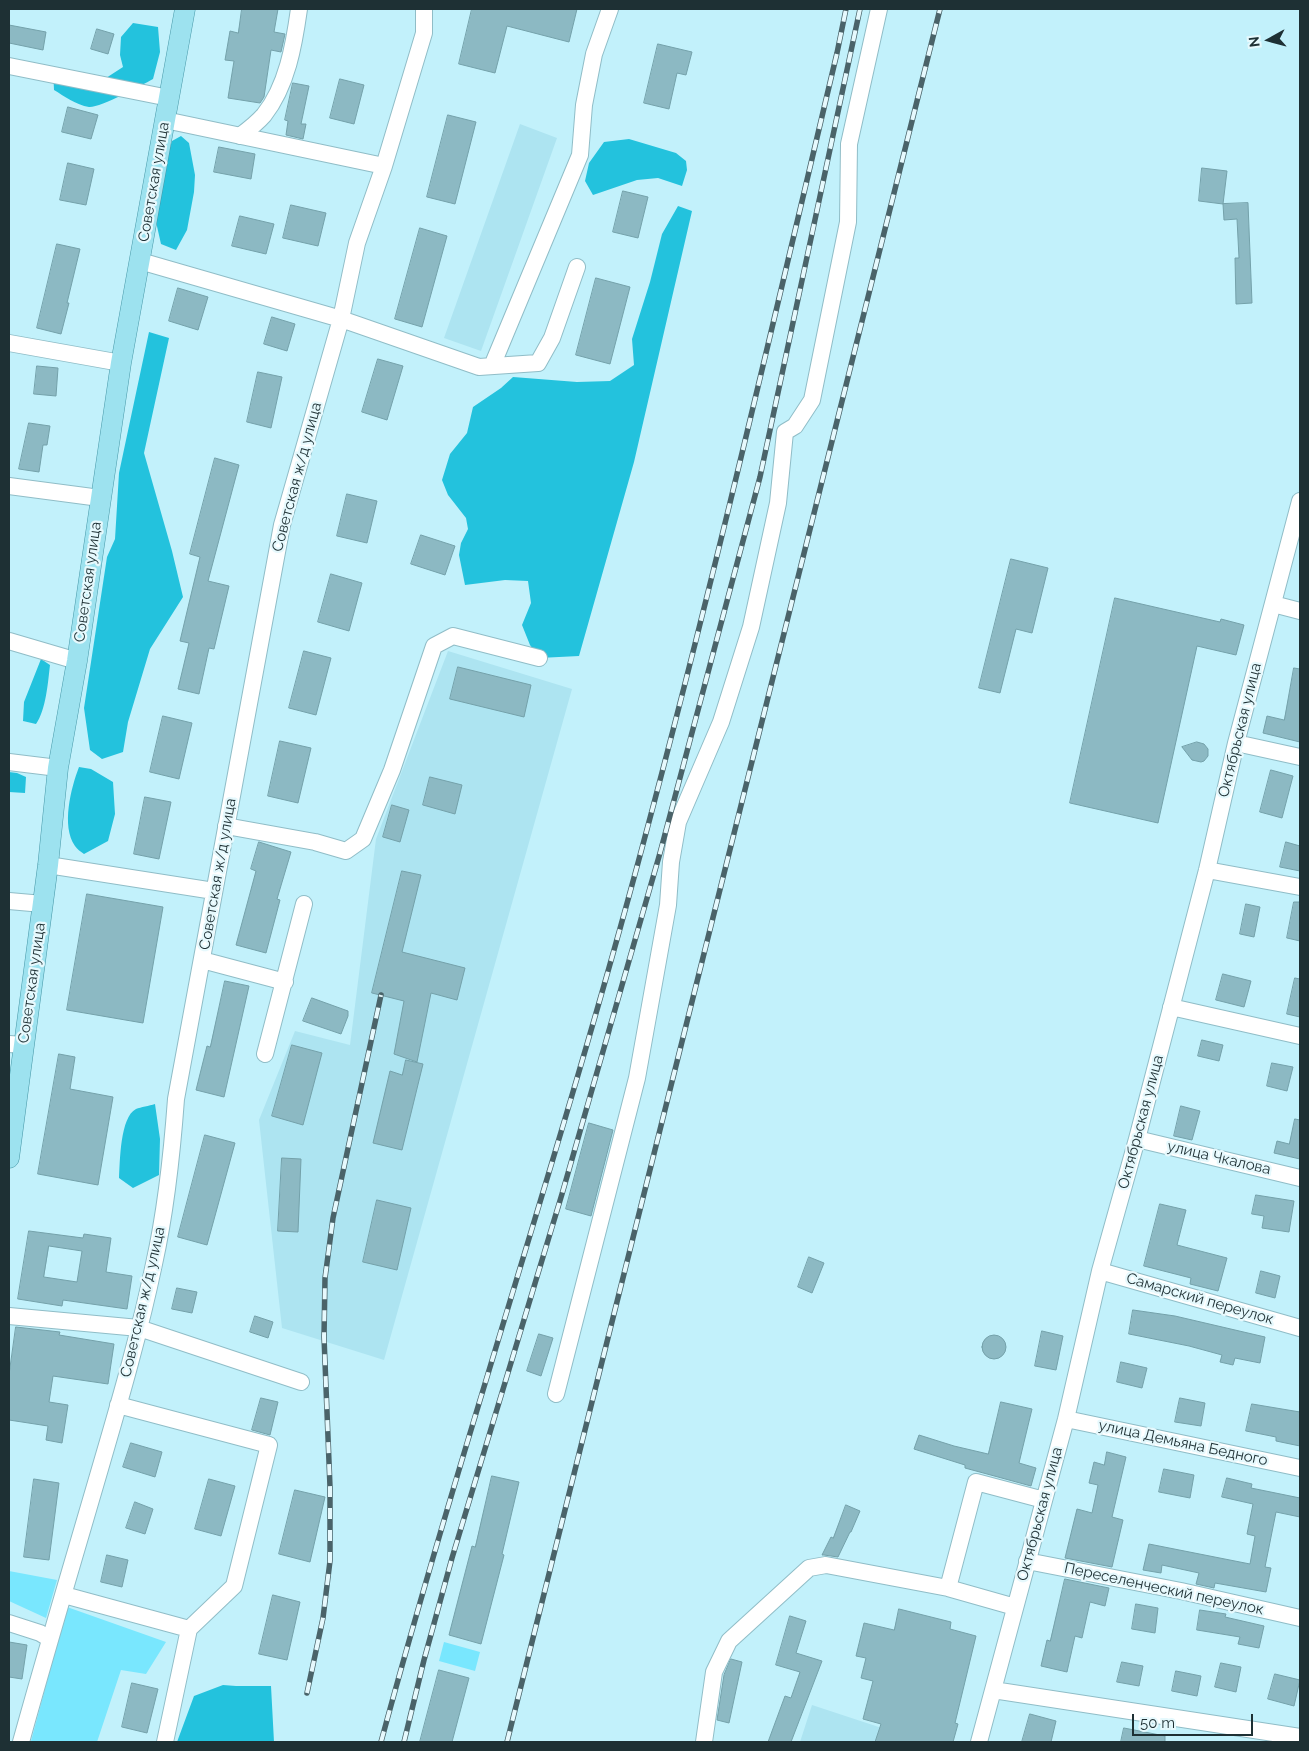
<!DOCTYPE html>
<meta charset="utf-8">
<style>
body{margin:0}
#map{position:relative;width:1309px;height:1751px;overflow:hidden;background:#c2f1fb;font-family:Raleway,sans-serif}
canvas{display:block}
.frame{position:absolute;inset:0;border:10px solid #1e3034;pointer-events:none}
.north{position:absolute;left:1244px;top:15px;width:50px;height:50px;-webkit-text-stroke:4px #e6f9fd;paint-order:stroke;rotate:263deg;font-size:14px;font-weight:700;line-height:20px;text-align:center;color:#1e3034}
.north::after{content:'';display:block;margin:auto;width:18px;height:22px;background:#1e3034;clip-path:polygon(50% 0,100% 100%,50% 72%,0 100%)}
.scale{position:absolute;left:1132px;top:1714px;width:121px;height:22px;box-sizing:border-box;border:2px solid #1e3034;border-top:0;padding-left:6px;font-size:15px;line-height:18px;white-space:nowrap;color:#1e3034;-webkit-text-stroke:4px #e6f9fd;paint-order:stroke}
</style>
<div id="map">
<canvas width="1309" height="1751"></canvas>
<div class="frame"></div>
<div class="north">N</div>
<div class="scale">50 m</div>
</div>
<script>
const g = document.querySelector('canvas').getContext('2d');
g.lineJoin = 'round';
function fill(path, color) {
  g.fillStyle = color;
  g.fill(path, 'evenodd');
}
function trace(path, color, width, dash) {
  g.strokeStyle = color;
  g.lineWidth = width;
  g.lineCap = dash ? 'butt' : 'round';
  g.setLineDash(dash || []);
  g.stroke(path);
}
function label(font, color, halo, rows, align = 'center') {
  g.font = font + ' Raleway,sans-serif';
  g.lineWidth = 4.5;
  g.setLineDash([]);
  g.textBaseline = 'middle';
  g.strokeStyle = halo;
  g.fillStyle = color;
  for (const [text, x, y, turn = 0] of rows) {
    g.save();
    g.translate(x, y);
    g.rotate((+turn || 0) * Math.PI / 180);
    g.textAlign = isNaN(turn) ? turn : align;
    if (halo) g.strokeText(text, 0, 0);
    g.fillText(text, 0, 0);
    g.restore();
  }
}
const built = new Path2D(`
 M520 124 557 138 481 351 444 338Z
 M448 651 572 689 384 1360 282 1328 259 1120 295 1031 350 1045 376 839Z
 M812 1705 903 1735 901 1742H800Z`);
const green = new Path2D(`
 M9 1571 57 1580 46 1618 9 1601Z
 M67 1607 166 1642 146 1674 121 1670 97 1742H36L31 1741Z
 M444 1642 480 1652 475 1671 439 1661Z`);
const forest = new Path2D(`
 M133 23 158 27 160 52 153 79C142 85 100 108 89 107 76 105 64 96 54 90L53 67 106 78 123 67 120 55 121 37Z
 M181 136 189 143 195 175 194 192 187 230 176 250 161 244 154 213 165 163 172 141Z
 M629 139 676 153 686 161 687 170 682 186 658 178 637 180 593 195 585 181 589 163 604 142Z
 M678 206 692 211 634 462 579 656 539 658 530 645 522 625 531 603 528 581 505 580 465 585 459 555 461 543 468 529 466 518 448 495 442 480 450 454 467 433 473 407 501 388 513 377 577 382 610 381 634 365 632 339 650 282 662 234Z
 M149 332 169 338 144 453 172 551 183 597 150 649 128 722 123 752 102 759 90 750 84 708 107 557 115 539 119 473Z
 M41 659 50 665C48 682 46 710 36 724L23 721 24 702Z
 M79 767 91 769 113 782 115 814 108 841 84 854C81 852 77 849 75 846 61 826 71 788 79 767Z
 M9 772 17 773 26 777 25 793 9 792Z
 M155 1104 160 1139 159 1175 133 1188 119 1178C120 1162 120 1117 136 1109 141 1107 149 1106 155 1104Z
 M223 1685 236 1686H271L274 1742H177L194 1696Z`);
const building = new Path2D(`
 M242 9H278L274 32 285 34 281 52 271 50 264 97 260 103 228 98 234 61 225 60 230 31 238 33Z
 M472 9H577L569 42 507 26 495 73 459 64Z
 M9 25 46 32 43 50 9 43Z
 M97 29 114 34 108 54 91 49Z
 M658 44 692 52 686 75 677 73 669 109 644 103Z
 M340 79 364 85 354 124 330 118Z
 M293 83 309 86 301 124H306L303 139 286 135 288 121 285 120Z
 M68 107 98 115 91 139 62 132Z
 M448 115 476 122 455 204 427 197Z
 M219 147 255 154 251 179 214 172Z
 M68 163 94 169 86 205 60 200Z
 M1202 168 1227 171 1223 204 1199 201Z
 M623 191 648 197 638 238 613 232Z
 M1248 203 1252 303 1236 304 1235 258H1239L1237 219 1224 220 1223 204Z
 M291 205 326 213 318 246 283 238Z
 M240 216 274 224 266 254 232 246Z
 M420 228 447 236 422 327 395 319Z
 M57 244 80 249 67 303H69L61 334 37 328Z
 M596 278 630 287 610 364 576 355Z
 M178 288 208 297 198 330 169 321Z
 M272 317 295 324 287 351 264 344Z
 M378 359 403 366 387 420 362 412Z
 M37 366 58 368 56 396 34 394Z
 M258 372 282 377 271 428 247 422Z
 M29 423 50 426 47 445H43L39 472 19 469Z
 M215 458 239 465 208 581 229 586 214 649 209 648 199 694 178 689 189 643 180 641 200 557 190 554Z
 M347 494 377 501 367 543 337 536Z
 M421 535 455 546 445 575 411 564Z
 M1011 559 1048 568 1032 633 1016 629 1000 693 979 688Z
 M331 574 362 583 349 631 318 622Z
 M1115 598 1220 622 1221 619 1244 625 1236 655 1197 646 1158 823 1070 803Z
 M304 651 331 658 316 715 289 708Z
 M458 667 531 685 524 717 450 699Z
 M1294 668 1300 669V742L1263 733 1267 716 1284 720Z
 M163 716 192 723 179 779 150 772Z
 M280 741 311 748 298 803 268 796Z
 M1197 742 1204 744 1208 749V756L1204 761 1201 762 1192 760 1182 747Z
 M1271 770 1293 776 1282 818 1260 812Z
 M430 777 462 785 455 814 423 805Z
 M145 797 171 802 159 859 134 854Z
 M392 805 409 810 400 842 383 837Z
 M259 842 291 852 277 899 280 900 266 953 236 945 256 871 251 869Z
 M1286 842 1300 846V871L1280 867Z
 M402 871 421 875 402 952 465 968 457 1000 431 993 417 1062 394 1054 404 1001 372 993Z
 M87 894 163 907 143 1023 67 1010Z
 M1294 902H1300V941L1287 938Z
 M1246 904 1260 907 1254 937 1240 934Z
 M1223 974 1251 981 1244 1007 1216 1000Z
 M1295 978 1300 979V1017L1287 1014Z
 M225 981 249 986 224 1097 196 1090 207 1046 210 1047Z
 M312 998 348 1011V1016L341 1034 303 1021Z
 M1202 1040 1223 1045 1219 1061 1198 1056Z
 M292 1045 322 1053 303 1125 272 1116Z
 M59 1054 75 1057 70 1089 113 1097 98 1185 38 1174Z
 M406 1060 423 1064 402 1150 373 1143 390 1071 402 1075Z
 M1272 1063 1293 1067 1287 1091 1267 1086Z
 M1181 1106 1200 1111 1192 1140 1174 1136Z
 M1295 1119 1300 1120V1159L1274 1153 1277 1141 1289 1144Z
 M589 1123 613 1130 591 1216 566 1209Z
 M205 1135 235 1143 207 1245 178 1237Z
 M282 1158 301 1159 298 1232 278 1231Z
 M1256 1195 1294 1201 1289 1232 1262 1228 1264 1216 1252 1214Z
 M377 1200 411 1208 397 1270 363 1262Z
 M1160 1204 1186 1210 1177 1245 1227 1258 1218 1291 1190 1284 1191 1278 1144 1266Z
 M29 1231 83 1238 84 1234 111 1238 106 1272 132 1276 127 1309 63 1300 62 1306 18 1299ZM49 1246 82 1251 77 1282 44 1277Z
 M809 1257 824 1263 812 1293 798 1287Z
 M1261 1271 1280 1276 1275 1298 1256 1293Z
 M177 1288 197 1292 192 1313 172 1309Z
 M1133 1310 1175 1316 1265 1337 1260 1363 1235 1358 1233 1365 1220 1362 1222 1355 1189 1346 1129 1334Z
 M255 1316 273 1322 268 1338 250 1332Z
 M16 1327 60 1332 59 1335 114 1344 108 1384 53 1376 49 1402 68 1405 62 1443 46 1440 48 1426 9 1420V1375Z
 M1042 1331 1063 1336 1056 1370 1035 1366Z
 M539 1334 553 1338 541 1376 527 1371Z
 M982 1347a12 12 0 1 1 24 0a12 12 0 1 1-24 0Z
 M1121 1362 1147 1368 1142 1388 1117 1382Z
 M261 1398 278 1402 270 1435 252 1430Z
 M1180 1398 1205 1403 1201 1426 1175 1422Z
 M1001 1402 1032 1409 1019 1463 1036 1468 1031 1486 965 1468V1465L914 1449 919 1435 954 1446 988 1454Z
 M1252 1404 1300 1412V1446L1276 1441V1437L1246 1431Z
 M131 1443 162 1452 155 1477 123 1467Z
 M1107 1452 1126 1457 1112 1517 1123 1520 1112 1567 1065 1558 1077 1509 1092 1513 1098 1485 1089 1483 1094 1462 1104 1465Z
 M1164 1469 1194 1475 1190 1498 1159 1492Z
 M492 1476 519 1482 502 1554 504 1555 481 1644 449 1635 472 1546 475 1547Z
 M1227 1478 1252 1484 1251 1488 1300 1498V1517L1276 1512 1265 1567 1271 1568 1266 1592 1215 1583 1214 1588 1196 1584 1199 1573 1162 1565 1161 1573 1143 1570 1149 1544 1250 1564 1255 1536 1247 1534 1253 1504 1222 1497Z
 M34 1479 59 1483 49 1560 24 1557Z
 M209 1479 235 1486 221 1536 195 1529Z
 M295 1490 325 1497 310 1562 279 1554Z
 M135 1502 153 1509 145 1534 126 1528Z
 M846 1505 860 1511 851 1532H850L838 1557 824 1555H822L831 1537 833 1538Z
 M107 1555 128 1560 122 1587 101 1582Z
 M1065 1579 1109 1588 1105 1606 1090 1602 1082 1638 1075 1636 1067 1672 1041 1666 1047 1640 1050 1641Z
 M273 1595 300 1602 287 1660 259 1654Z
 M1136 1604 1158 1608 1155 1633 1132 1629Z
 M899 1609 951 1622 950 1629 976 1636 955 1723 958 1724 953 1742H875L881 1724 863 1719 873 1681 861 1678 866 1658 856 1656 864 1623 894 1630Z
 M1200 1610 1226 1614 1225 1617 1264 1626 1259 1648 1238 1644 1240 1637 1197 1630Z
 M790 1616 806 1621 796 1653 822 1661 791 1742H768L785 1696 791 1698 800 1672 776 1665Z
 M9 1642 27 1645 22 1679 9 1677Z
 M731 1659 742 1662 729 1723 717 1720 724 1675Z
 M1122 1662 1143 1666 1139 1686 1117 1682Z
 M1221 1663 1241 1667 1236 1692 1215 1687Z
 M439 1670 469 1678 452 1742H420Z
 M1176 1671 1201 1676 1197 1696 1172 1691Z
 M1275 1674 1300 1680 1294 1706 1268 1699Z
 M132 1683 158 1689 147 1733 122 1727Z
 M1030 1714 1056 1721 1051 1742H1022Z
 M1124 1728 1165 1736V1742H1121Z`);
const minor = new Path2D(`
 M9 66 169 98
 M165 120 384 166
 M240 136C248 130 257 123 264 115 287 86 294 45 299 9
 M140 261 341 319 479 367 538 363 552 338 577 267
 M9 343 121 363
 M492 366 580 155 584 105 594 54 610 9
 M9 486 100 498
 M1273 604 1300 611
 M9 641 77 661
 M1236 743 1300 757
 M9 762 58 768
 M226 826 315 842 346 851 363 839 392 770 434 646 453 636 539 658
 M48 865 214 891
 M1207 870 1300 887
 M9 901 43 904
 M202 960 285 982
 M1171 1007 1300 1036
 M9 1044 24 1045
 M265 1054 304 904
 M1137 1139 1300 1178
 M1100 1271 1300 1328
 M9 1316 139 1328 301 1382
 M556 1394 637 1078 668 905 671 862 678 822 721 722 751 627 778 503 785 432 795 426 812 400 848 222 849 144 879 9
 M118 1405 269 1445 234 1586 189 1629
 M1066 1419 1300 1468
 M1027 1561 1181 1591 1300 1618
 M64 1595 189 1629 165 1742
 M1015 1607 948 1588 976 1482 1044 1500
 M9 1623 40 1633 50 1639
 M993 1690 1300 1737
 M21 1742C47 1648 75 1555 102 1462 121 1397 140 1331 154 1264 166 1210 172 1154 176 1099L282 525 341 319 357 243 384 166 424 33V9
 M704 1742 714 1672 729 1641 809 1568 826 1565 948 1588
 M979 1742 1066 1419 1100 1271 1137 1139 1207 870 1236 743 1300 501`);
const major = new Path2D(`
 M9 1158 48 865 58 768 77 661 121 363 185 9`);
const rail = new Path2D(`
 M307 1693 323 1618 330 1561V1487L324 1337 325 1278 333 1218 381 995
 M381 1742C462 1442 562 1148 642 848 713 584 774 319 837 53L846 9
 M404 1742 424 1660 452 1558 562 1194 660 853 760 477 860 9
 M507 1742 940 9`);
const streetNames = [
 ["Советская улица",154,182,-80],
 ["Советская ж/д улица",297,477,-75],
 ["Советская улица",88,582,-82],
 ["Октябрьская улица",1240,730,-76],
 ["Советская ж/д улица",218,874,-80],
 ["Советская улица",32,983,-82],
 ["Октябрьская улица",1141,1122,-75],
 ["улица Чкалова",1219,1158,13],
 ["Самарский переулок",1200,1299,16],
 ["Советская ж/д улица",143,1302,-77],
 ["улица Демьяна Бедного",1183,1443,12],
 ["Октябрьская улица",1040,1514,-75],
 ["Переселенческий переулок",1164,1589,12]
];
fill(built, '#ade4f1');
fill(green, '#79e7fe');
fill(forest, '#23c2dd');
fill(building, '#8cb9c3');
trace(building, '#74a1aa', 1);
trace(minor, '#90bdc7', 18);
trace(major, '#4697a7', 21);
trace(minor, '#fff', 16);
trace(major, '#9de2ef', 20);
trace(rail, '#4a6369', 5.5);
trace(rail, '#e6f9fd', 4, [11]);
label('15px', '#1e3034', '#e6f9fd', streetNames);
</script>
